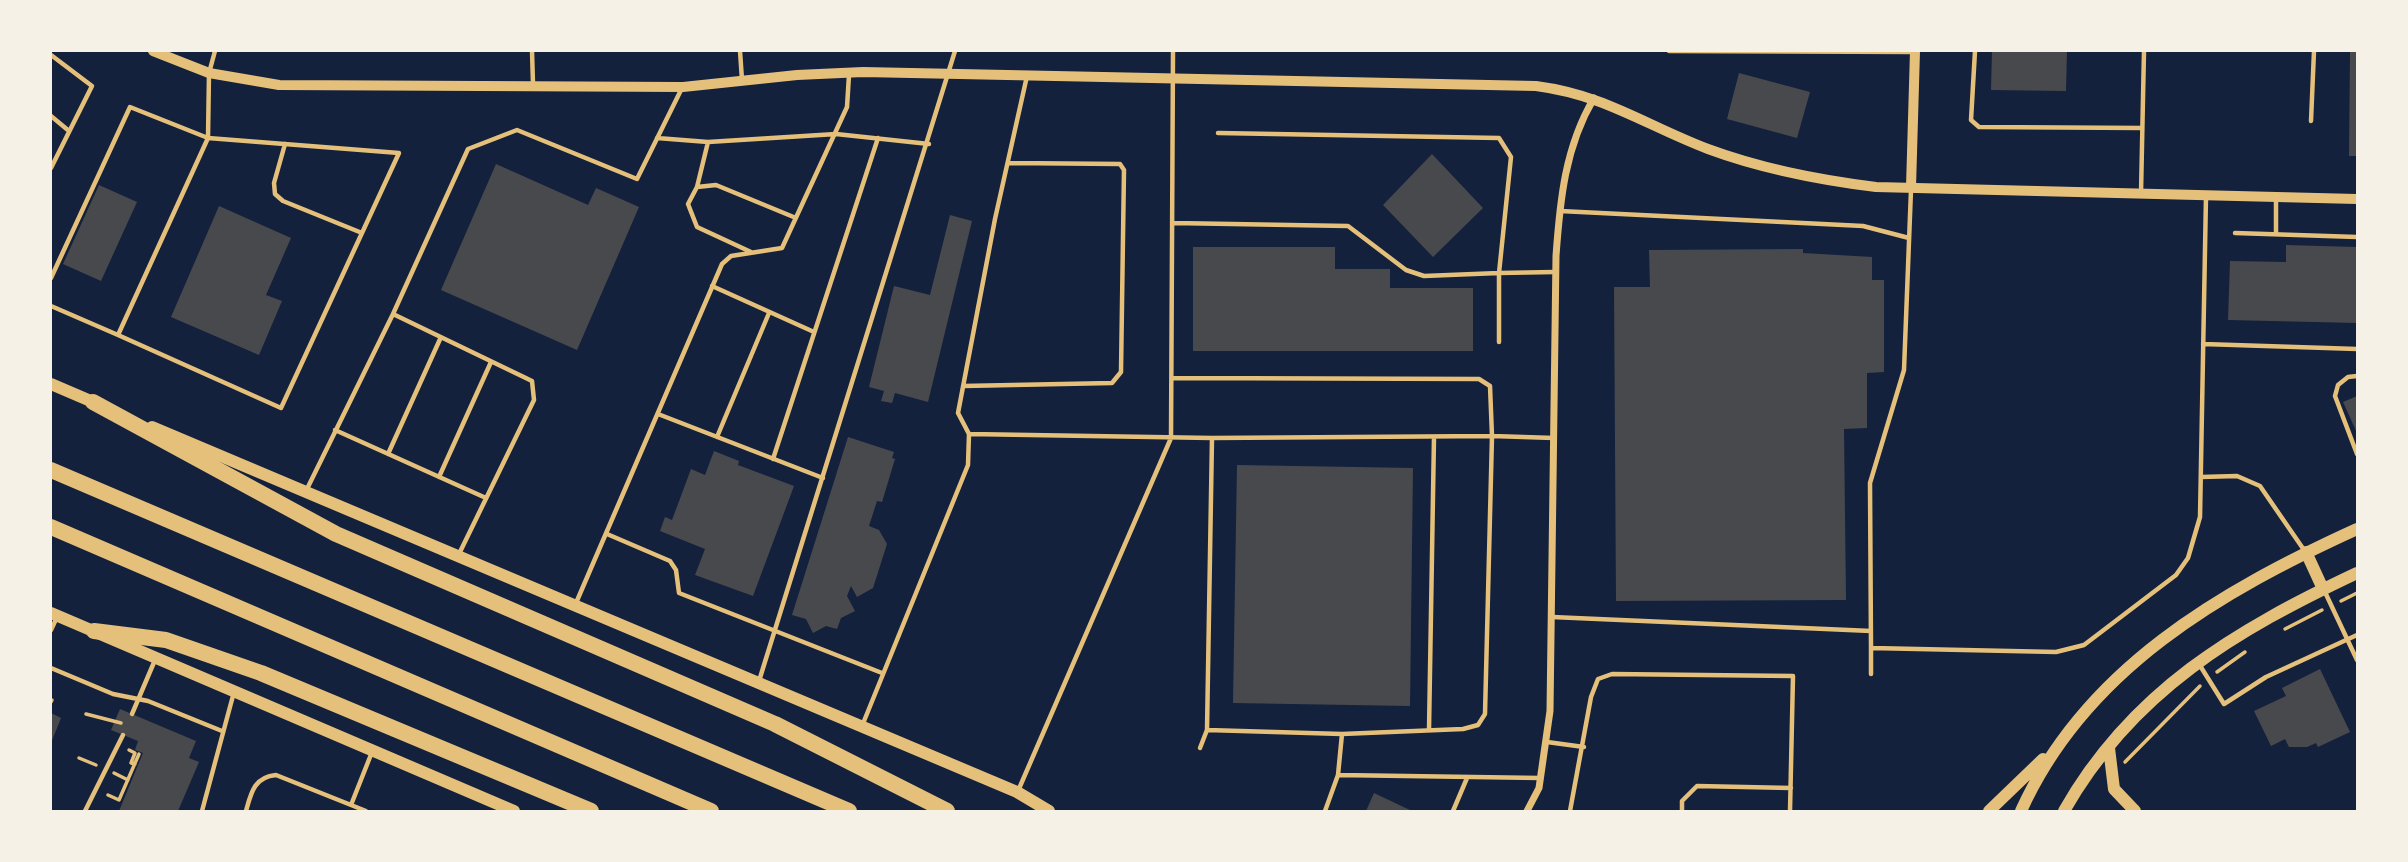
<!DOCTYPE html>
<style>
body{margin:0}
#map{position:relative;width:2408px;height:862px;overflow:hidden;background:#14213d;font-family:"Noto Sans",sans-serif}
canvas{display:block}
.frame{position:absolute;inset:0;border:52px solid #f6f1e7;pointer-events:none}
</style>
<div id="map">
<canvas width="2408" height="862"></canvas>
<div class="frame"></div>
</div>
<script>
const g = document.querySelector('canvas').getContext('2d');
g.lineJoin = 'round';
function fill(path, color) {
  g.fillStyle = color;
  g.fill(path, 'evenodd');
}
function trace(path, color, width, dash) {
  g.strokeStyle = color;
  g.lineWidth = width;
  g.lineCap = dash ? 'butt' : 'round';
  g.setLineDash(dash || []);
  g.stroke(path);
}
const building = new Path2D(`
 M1992 51H2067L2066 91 1991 90Z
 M2350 51H2357V156H2349Z
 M1739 73 1810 92 1797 138 1727 119Z
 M1432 154 1483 208 1433 257 1383 205Z
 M496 164 588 205 596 188 639 207 577 350 441 290Z
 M99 185 137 202 101 281 63 264Z
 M219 206 291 238 266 295 282 301 259 355 171 317Z
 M950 215 972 221 928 402 895 393 892 403 881 401 884 391 869 387 894 286 930 295Z
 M2286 245 2357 247V323L2228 320 2230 261 2286 262Z
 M1193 247H1335V269H1390V288H1473V351H1193Z
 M1803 249V253L1872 257V280H1884V372L1867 373V428L1844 429 1846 600 1616 601 1614 287H1650L1649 250Z
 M2357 396V433L2343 402Z
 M848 437 894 452 892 458 895 459 882 502 877 501 869 526 879 530 887 544 873 588 857 597 851 586 847 596 855 611 841 618 837 629 826 626 813 633 806 619 792 615Z
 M714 451 739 461 738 465 794 486 753 596 695 575 705 549 660 531 665 517 672 520 691 469 705 475Z
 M1237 465 1413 468 1410 706 1233 703Z
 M2320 669 2350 732 2318 747 2316 743 2307 747H2289L2285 739 2271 746 2254 711 2286 696 2282 688Z
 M120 709 196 741 189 758 199 762 178 811H119L143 753 135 750 138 741 111 730Z
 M51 713 61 718 51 743Z
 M1374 793 1412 811H1366Z`);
const path = new Path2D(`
 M2341 601 2357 593
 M2285 629 2322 610
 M2217 672 2245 652
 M51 702 52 700
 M86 714 121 723
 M129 750 135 753 131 763 135 764
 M79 758 96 765
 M2125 762 2200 686
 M114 773 128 780
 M108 795 119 800 139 754`);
const service = new Path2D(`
 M532 51 533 84
 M740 51 742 80
 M1669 51 1913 52
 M1975 51 1971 120 1979 127 2142 128
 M51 55 92 86 51 168
 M51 116 69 131
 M2311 121 2314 51
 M657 138 708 142 836 134 929 144
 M285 144 274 183 275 194 283 201 362 233
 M697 187 708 142
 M1911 190 1904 370 1870 483 1871 648 2056 652 2084 645 2176 575 2188 558 2200 517 2206 196
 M2141 193 2144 51
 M1560 211 1863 226 1909 238
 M1173 223 1348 226 1406 270 1424 276 1499 273 1511 157 1499 138 1218 133
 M2235 233 2357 237
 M2276 234V198
 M751 252 697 227 688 204 697 187 716 185 796 218
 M51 278 130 107 208 138 399 153 281 408 118 335
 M712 286 814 332
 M51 306 118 335 208 138 209 73 215 51
 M393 314 532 381 534 400 459 554
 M1499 342V273L1555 272
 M2203 344 2357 349
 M2357 376 2348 377 2338 385 2335 396 2357 454
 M1172 378 1479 379 1490 386 1492 436 1554 438
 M963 386 1112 383 1121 372 1124 170 1120 164 1009 163
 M658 414 823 478
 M335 430 486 498
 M969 434 1212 438 1492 436 1485 714 1478 725 1463 729 1342 734 1207 730 1212 438
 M717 437 769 313
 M388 454 441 337
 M773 459 878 138
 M439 477 491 362
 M2201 477 2237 476 2260 486 2304 550
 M306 491 393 314 468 149 517 130 637 179 682 88
 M607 534 670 561 676 570 679 593 882 673
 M2324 590 2357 660
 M576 603 722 264 731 256 782 248 847 107 849 75
 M1552 617 1871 631
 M51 630 57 617
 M1871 648V674
 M2199 664 2224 704 2266 677 2357 635
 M51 668 113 694 148 701 222 731
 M759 681 955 51
 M132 714 155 660
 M862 726 968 465 969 434 958 413 995 219 1027 76
 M1429 730 1434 437
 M1547 742 1584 747
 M1200 748 1207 730
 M1338 775 1540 778
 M1018 791 1171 438 1173 51
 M351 805 372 752
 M85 811 123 735
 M202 811 234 692
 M246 811C251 793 254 777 276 775L366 811
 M1325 811 1338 775 1342 734
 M1453 811 1467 778
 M1570 811 1591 697 1598 679 1612 674 1793 676 1790 811
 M1682 811V801L1697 786 1791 788`);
const minor = new Path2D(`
 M1527 811 1539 788 1550 711 1556 256C1560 200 1565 147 1594 98`);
const tertiary = new Path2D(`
 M153 51 209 73 279 85 683 87 797 75 863 72 1536 86C1605 95 1645 125 1708 149 1762 169 1819 180 1876 187L2357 199
 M1911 187 1915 51`);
const secondary = new Path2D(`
 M51 384 100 405
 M152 427 1017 792 1049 811
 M2306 552 2323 589
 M51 613 514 811
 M2109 748 2114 789 2135 811
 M1989 811 2043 759
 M2021 811C2085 669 2221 591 2357 529
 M2064 811C2132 691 2236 630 2357 573`);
const motorway = new Path2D(`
 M93 402 336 534 775 724 947 811
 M51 470 849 811
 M51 527 711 811
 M94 631 166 640 261 673 591 811`);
fill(building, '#48494c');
trace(path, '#e5c07b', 3.5);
trace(service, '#e5c07b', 4.5);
trace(minor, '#e5c07b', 7);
trace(tertiary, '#e5c07b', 10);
trace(secondary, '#e5c07b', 12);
trace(motorway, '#e5c07b', 16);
</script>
